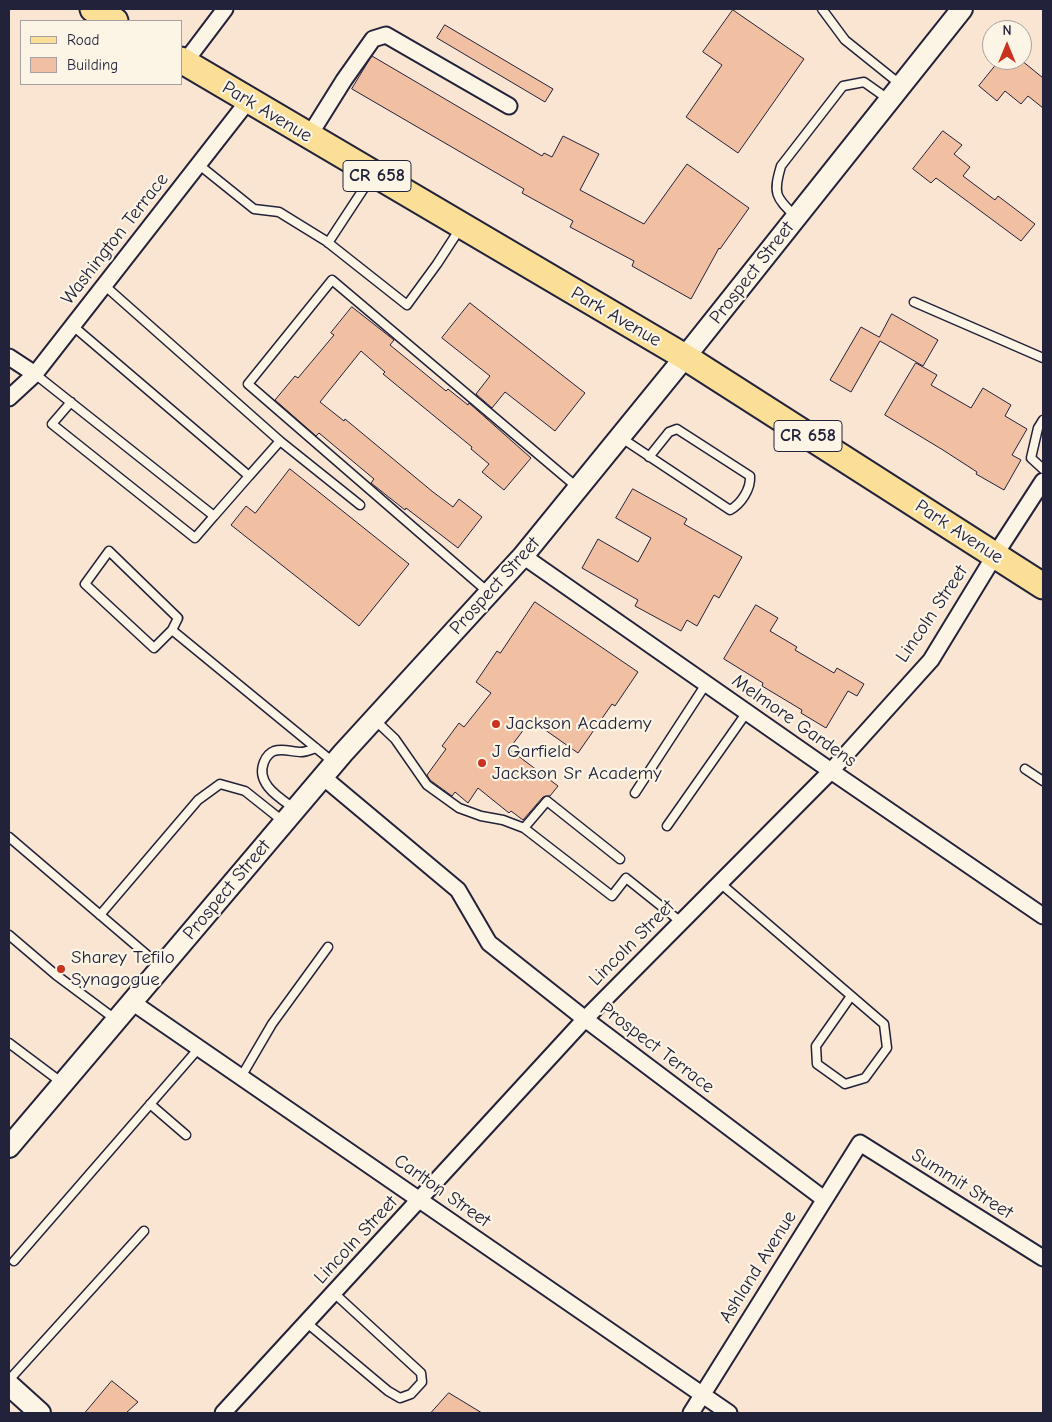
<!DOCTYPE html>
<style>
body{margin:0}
#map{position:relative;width:1052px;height:1422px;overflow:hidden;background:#f9e5d1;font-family:"Comic Neue",sans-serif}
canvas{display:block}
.frame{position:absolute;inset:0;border:10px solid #22223b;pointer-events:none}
.legend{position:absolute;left:20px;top:20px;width:162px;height:65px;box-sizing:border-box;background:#fcf5e5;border:1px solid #a5a1a1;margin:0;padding:6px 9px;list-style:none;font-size:15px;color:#22223b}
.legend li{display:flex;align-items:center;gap:10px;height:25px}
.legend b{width:25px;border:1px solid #a5a1a1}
.north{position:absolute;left:982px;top:20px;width:50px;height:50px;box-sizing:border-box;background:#fcf5e5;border:1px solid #a5a1a1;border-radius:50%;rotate:0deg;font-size:14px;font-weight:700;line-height:20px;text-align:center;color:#22223b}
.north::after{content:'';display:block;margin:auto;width:18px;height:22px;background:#c8321e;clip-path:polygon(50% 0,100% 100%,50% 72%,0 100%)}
</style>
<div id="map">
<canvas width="1052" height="1422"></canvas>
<div class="frame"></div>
<ul class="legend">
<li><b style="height:6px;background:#fbdf96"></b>Road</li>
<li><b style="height:14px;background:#f1bfa2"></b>Building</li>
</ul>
<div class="north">N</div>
</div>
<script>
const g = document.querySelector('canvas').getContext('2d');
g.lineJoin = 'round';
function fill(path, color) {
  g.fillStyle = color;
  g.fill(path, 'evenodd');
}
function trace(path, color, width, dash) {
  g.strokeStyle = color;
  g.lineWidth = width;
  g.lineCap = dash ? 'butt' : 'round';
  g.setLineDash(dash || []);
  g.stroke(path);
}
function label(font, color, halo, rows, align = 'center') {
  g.font = font + ' "Comic Neue",sans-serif';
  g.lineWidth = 4.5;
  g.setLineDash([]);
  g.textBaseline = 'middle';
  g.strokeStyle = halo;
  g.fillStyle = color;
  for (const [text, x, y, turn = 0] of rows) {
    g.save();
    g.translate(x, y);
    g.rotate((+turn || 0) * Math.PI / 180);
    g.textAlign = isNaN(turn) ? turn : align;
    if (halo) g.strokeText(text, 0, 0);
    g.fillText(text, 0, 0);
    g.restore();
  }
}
const building = new Path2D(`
 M733 10 804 59 738 153 686 117 722 65 703 52Z
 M445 25 553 89 545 102 437 38Z
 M372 56 542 156 544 153 552 157 563 136 599 154 580 190 644 224 687 164 749 208 720 249 719 248 691 299 632 266 634 261 570 227 573 221 522 193 524 189 352 89Z
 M1000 60H1021L1043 78V108L1028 96 1021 104 1005 91 997 101 979 86Z
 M943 131 962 145 954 154 970 167 963 176 995 200 998 196 1035 224 1021 241 936 178 931 183 913 169Z
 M470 303 585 393 555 431 505 392 492 408 476 394 490 376 442 338Z
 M352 307 394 340 390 345 446 391 448 389 468 405 469 403 531 458 504 490 482 472 489 464 471 449 472 447 383 374 385 372 361 351 320 402 344 421 345 419 433 492 453 507 459 499 482 517 458 548 406 508 405 510 371 483 374 479 319 433 316 436 275 400 295 376 298 378 334 335 331 333Z
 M892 314 938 340 923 366 880 341 851 392 830 380 861 327 879 337Z
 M916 363 937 375 931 385 971 408 983 388 1011 405 1005 416 1027 429 1012 455 1021 460 1004 490 976 474 977 472 943 450 885 415Z
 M290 469 409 564 359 626 231 525 246 506 255 513Z
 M633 489 687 519 684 524 742 557 719 598 714 595 697 626 687 620 681 631 635 606 638 600 582 568 598 539 638 562 651 538 616 518Z
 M535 602 638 672 615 706 612 704 578 753 531 720 509 749 558 786 550 796H546L543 797 523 820 511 811 509 813 478 788 468 803 455 792 452 796 430 780 427 775 446 749 442 746 459 723 464 727 491 693 476 682 497 651 500 653Z
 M756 605 778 618 770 631 797 647 795 650 834 673 837 668 864 684 857 696 848 691 826 728 801 713 802 710 762 686 763 683 724 659Z
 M112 1381 138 1402 126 1413H85Z
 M449 1393 482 1413H431Z`);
const service = new Path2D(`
 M822 9 845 40 901 85
 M198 164 254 209 279 212 326 241 407 305 437 264 461 227
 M795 216C775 197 773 193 781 166L843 86 864 82 888 99
 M328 243 372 176
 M104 285 280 441 249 476
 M914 302 1043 358
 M35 374 214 516 249 476 73 326
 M71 402 52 424 195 538 214 516
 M1043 420 1038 428 1031 458 1043 469
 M620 437 730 510C741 504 751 489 750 476L677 429 669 432 649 457
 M280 441 360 505
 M488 592 248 384 332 280 578 488
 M172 630 154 648 85 584 109 551 178 618 172 630 333 762
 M375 720 395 739 427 785 459 808 481 816 503 820 524 828 612 896 626 878 681 922
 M1025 769 1043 781
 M635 793 706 684
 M295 809C280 798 255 784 264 762 266 757 269 753 274 751 283 748 292 752 301 752 306 752 312 749 316 748
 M667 826 747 712
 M524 828 547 801 620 859
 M9 837 160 966
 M720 883 884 1024 887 1048 865 1078 845 1084 817 1064 816 1046 851 996
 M100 915 198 800 220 784 245 791 284 822
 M9 935 56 975 115 1019
 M9 1043 61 1082
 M241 1077 272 1024 328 947
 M150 1104 186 1135
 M14 1261 199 1048
 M307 1323 388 1391 400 1398 411 1394 422 1382 421 1373 334 1293
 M9 1380 144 1231`);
const minor = new Path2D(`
 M185 62 225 9
 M309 136 344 80 373 39 386 35 509 106
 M9 357 35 374
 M9 398 35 374 248 101
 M523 556 831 771 1043 916
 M323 777 458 890 489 943 585 1019 824 1199
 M132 1002 729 1413
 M223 1413 585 1019 831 771 931 660 995 555 1043 481
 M691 1413 860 1143 1043 1258`);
const tertiary = new Path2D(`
 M9 1147 343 753 523 556 685 357 962 9
 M9 1385 40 1413`);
const primary = new Path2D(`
 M93 9 115 21
 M181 60 685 357 1043 586`);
const markers = [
 [496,724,5,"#c8321e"],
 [482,763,5,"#c8321e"],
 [61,969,5,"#c8321e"]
];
const shields = [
 [377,176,68],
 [808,436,68]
];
const shieldNames = [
 ["CR 658",377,176],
 ["CR 658",808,436]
];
const streetNames = [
 ["Park Avenue",267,112,31],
 ["Washington Terrace",115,239,-52],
 ["Prospect Street",752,273,-52],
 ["Park Avenue",616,317,30],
 ["Park Avenue",959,532,33],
 ["Prospect Street",495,586,-48],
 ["Lincoln Street",932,614,-56],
 ["Melmore Gardens",794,721,35],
 ["Prospect Street",227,890,-50],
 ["Lincoln Street",632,943,-45],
 ["Prospect Terrace",657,1048,37],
 ["Summit Street",962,1184,32],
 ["Carlton Street",442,1191,35],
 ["Lincoln Street",356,1240,-47],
 ["Ashland Avenue",758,1267,-58]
];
const poiNames = [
 ["Jackson Academy",506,724],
 ["J Garfield",492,752],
 ["Jackson Sr Academy",492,774],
 ["Sharey Tefilo",71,958],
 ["Synagogue",71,980]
];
fill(building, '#f1bfa2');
trace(building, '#22223b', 1);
trace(service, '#22223b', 11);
trace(minor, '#22223b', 19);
trace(tertiary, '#22223b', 24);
trace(primary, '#22223b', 29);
trace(service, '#fcf5e5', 8);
trace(minor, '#fcf5e5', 15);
trace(tertiary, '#fcf5e5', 20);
trace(primary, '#fbdf96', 25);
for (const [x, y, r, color] of markers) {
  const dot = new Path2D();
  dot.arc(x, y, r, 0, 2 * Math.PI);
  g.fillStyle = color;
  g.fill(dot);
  trace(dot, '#fcf5e5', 2);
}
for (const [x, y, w] of shields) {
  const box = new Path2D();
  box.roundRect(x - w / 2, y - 15.5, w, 31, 4);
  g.fillStyle = '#fcf5e5';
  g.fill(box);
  trace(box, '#22223b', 1);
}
label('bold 18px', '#22223b', null, shieldNames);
label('19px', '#22223b', '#fcf5e5', streetNames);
label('19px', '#22223b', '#fcf5e5', poiNames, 'left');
</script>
